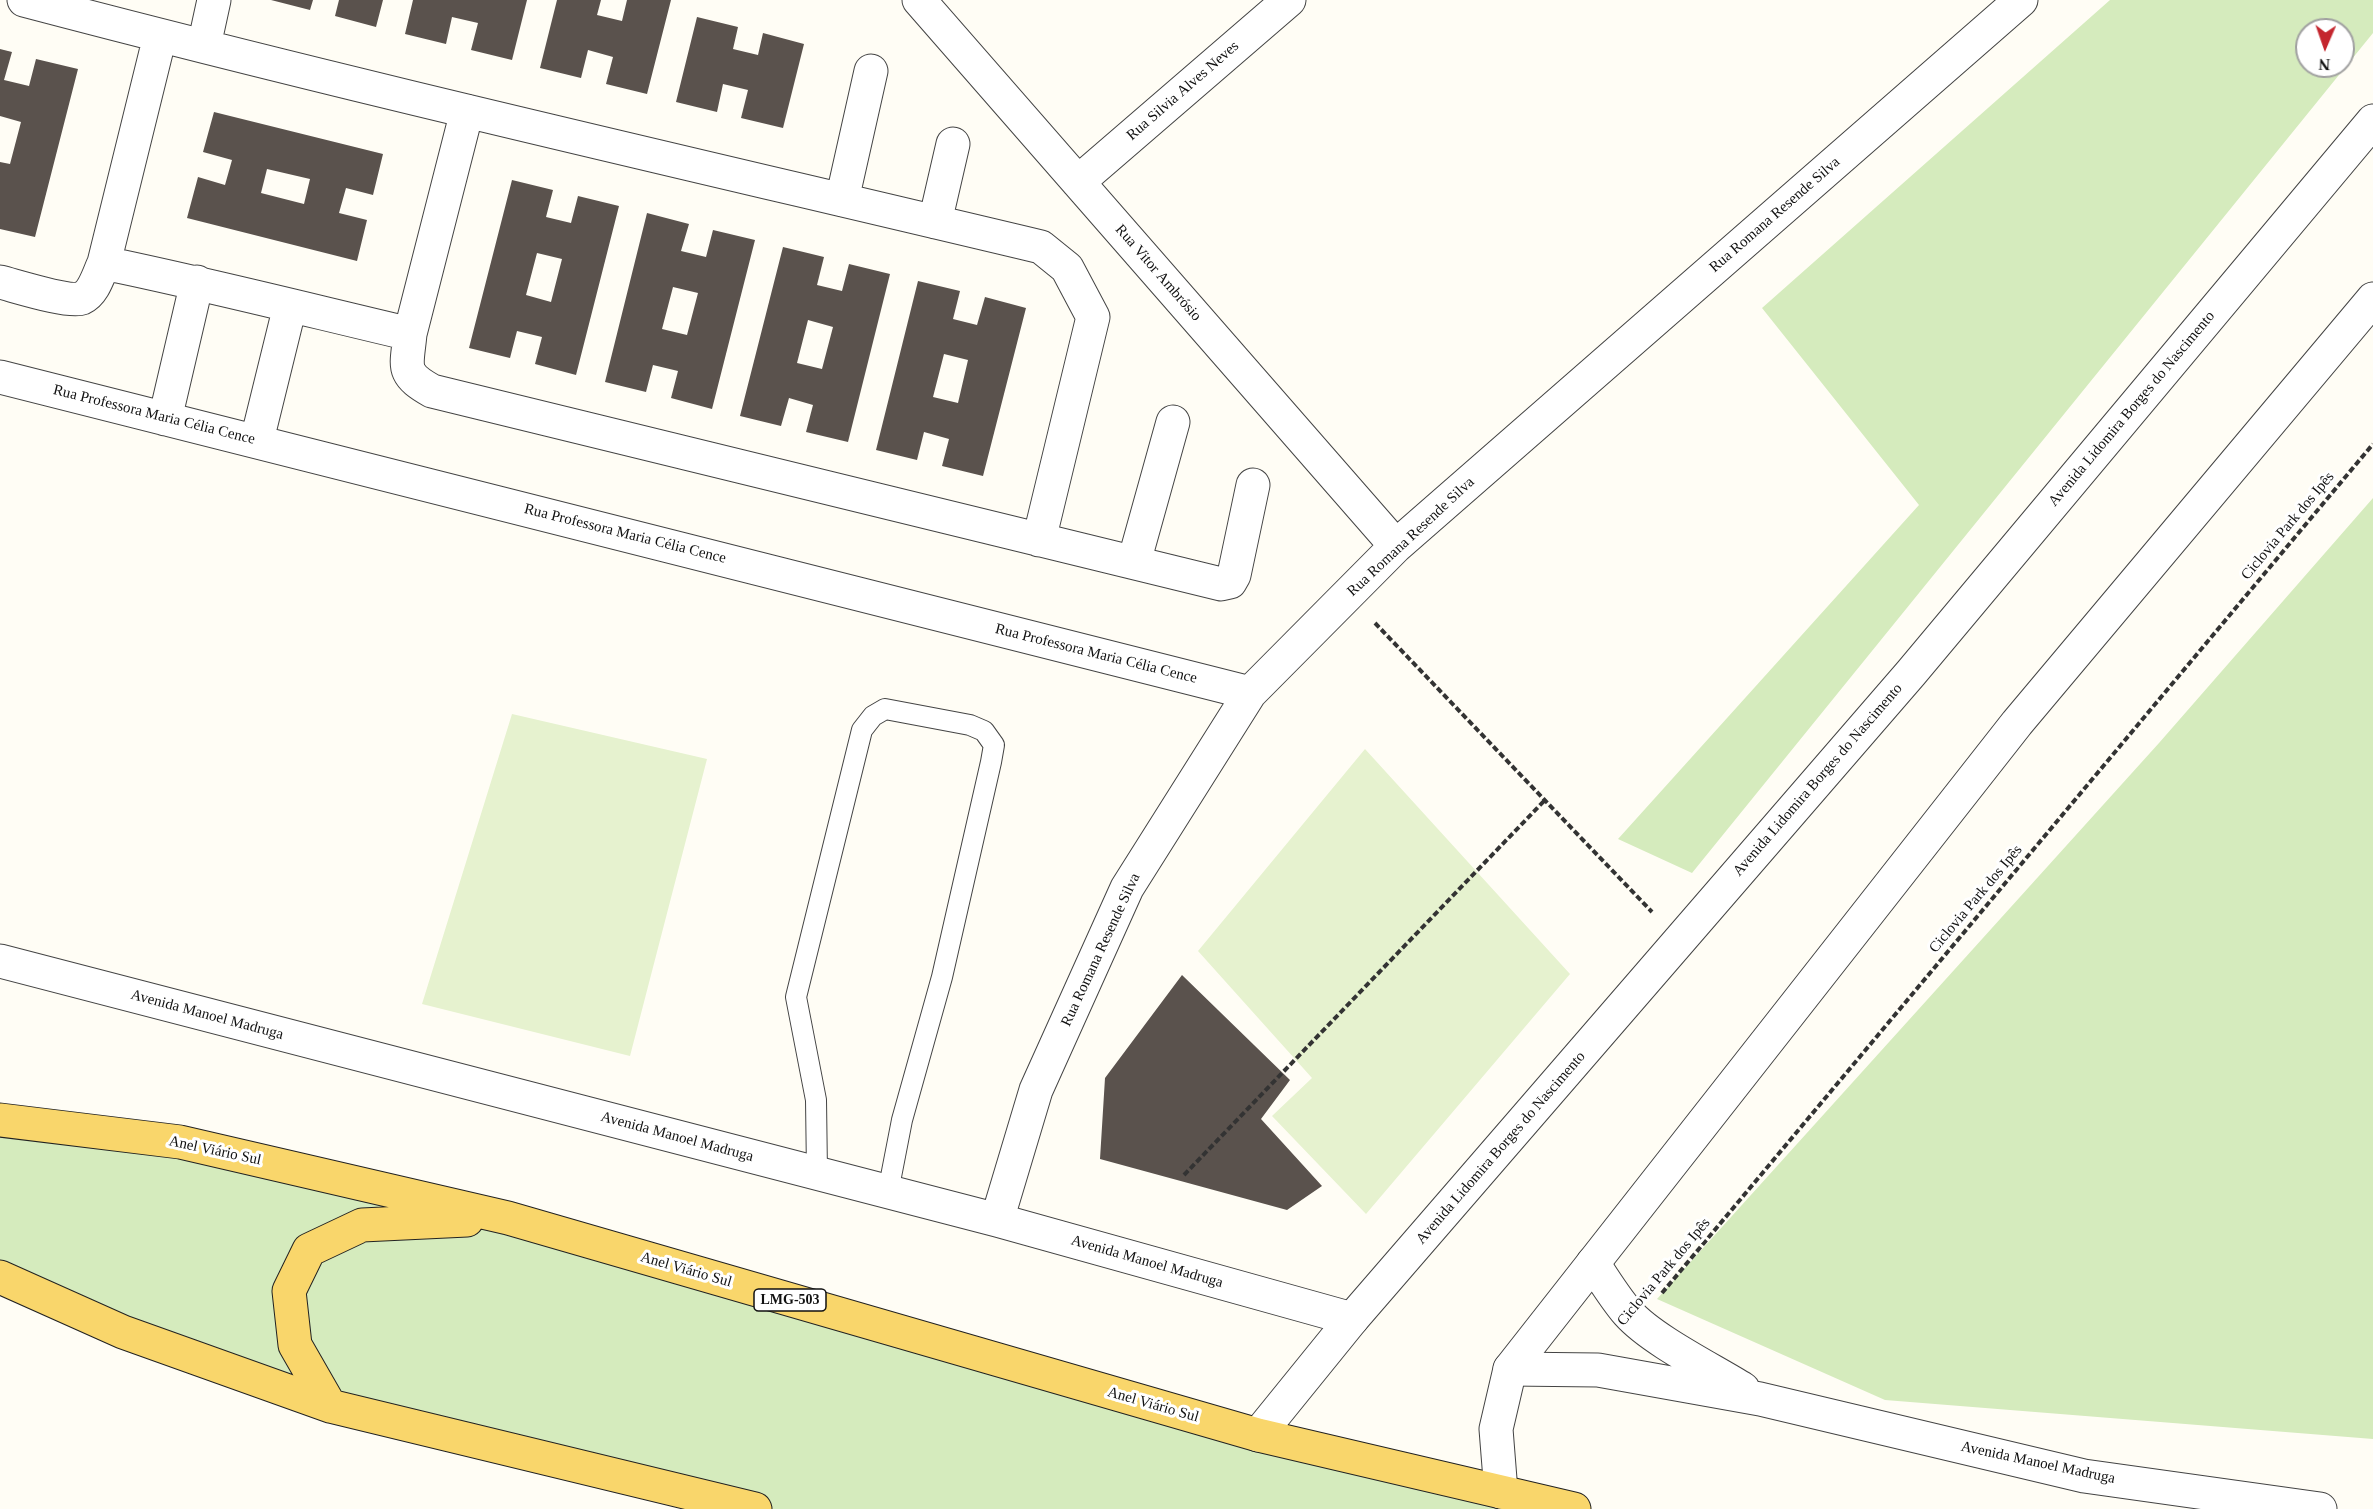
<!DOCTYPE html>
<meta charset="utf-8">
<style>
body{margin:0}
#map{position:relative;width:2373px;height:1509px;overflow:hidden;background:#fffdf5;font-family:Georgia,serif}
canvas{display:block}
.north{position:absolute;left:2295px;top:18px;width:60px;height:60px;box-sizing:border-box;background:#fff;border:2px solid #a0a0a0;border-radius:50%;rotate:182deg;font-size:16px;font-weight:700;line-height:24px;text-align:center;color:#111}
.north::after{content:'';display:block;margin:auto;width:21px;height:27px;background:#c4262e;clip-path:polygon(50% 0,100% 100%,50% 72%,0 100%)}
</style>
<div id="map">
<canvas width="2373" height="1509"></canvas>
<div class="north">N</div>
</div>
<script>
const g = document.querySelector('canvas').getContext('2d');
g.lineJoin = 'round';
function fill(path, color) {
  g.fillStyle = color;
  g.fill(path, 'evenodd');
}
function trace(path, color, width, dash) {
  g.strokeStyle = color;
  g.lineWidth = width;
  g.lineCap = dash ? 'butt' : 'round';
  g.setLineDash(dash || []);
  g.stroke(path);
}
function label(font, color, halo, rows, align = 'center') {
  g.font = font + ' Georgia,serif';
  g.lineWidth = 6;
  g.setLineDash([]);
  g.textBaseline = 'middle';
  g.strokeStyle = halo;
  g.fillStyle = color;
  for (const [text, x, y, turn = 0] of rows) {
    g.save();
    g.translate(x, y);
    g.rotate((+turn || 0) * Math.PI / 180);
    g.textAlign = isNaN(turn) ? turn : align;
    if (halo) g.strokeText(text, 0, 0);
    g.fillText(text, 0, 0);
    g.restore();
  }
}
const green = new Path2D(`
 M2110 0H2373V33L1692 873 1618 839 1919 505 1762 308ZM2307 30H2343V66H2307Z
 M2373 498V1439L1885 1400 1657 1299 2159 743Z
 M0 1118 180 1142 1573 1509H755L330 1406 0 1277Z`);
const pitch = new Path2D(`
 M512 714 707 759 630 1056 422 1004Z
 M1365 749 1570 974 1366 1214 1272 1116 1312 1078 1198 951Z`);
const building = new Path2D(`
 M271 0H313L310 10Z
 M339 0H383L376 27 335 16Z
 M413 0H527L512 60 471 50 478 23 452 17 446 44 405 34Z
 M557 0H601L597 15 622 21 627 0H671L647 94 606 84 613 57 588 50 581 78 540 68Z
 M697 17 738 27 733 49 758 55 763 33 804 44 783 128 741 118 748 90 723 84 717 112 676 102Z
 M0 49 12 52 4 80 29 86 36 59 78 69 35 237 0 229V162L10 164 21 122 0 116Z
 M214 112 383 154 373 195 346 188 339 213 367 220 357 261 187 218 198 177 225 185 232 160 203 152ZM267 169 310 179 304 204 261 193Z
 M512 180 553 190 546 217 571 223 578 196 619 206 576 375 535 364 542 337 517 331 510 358 469 348ZM537 253 562 259 551 302 526 295Z
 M647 213 689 224 681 251 706 257 713 230 755 240 712 409 671 398 678 371 653 365 646 392 605 382ZM673 287 698 293 687 335 662 329Z
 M783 247 824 257 817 285 842 291 849 264 890 274 848 442 806 432 813 405 789 398 781 426 740 416ZM808 320 833 327 822 369 797 363Z
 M918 281 960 291 953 319 977 325 985 297 1026 308 983 476 942 466 949 439 924 432 917 460 876 450ZM944 354 968 360 958 403 933 397Z
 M1182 975 1290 1080 1261 1119 1322 1186 1287 1210 1100 1159 1105 1078Z`);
const path = new Path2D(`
 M1375 623 1652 912
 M1184 1175 1544 801
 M1662 1293 2373 444`);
const service = new Path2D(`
 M817 1173 816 1100 796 997 862 730 873 716 885 709 970 725 984 731 994 745 991 762 942 977 902 1120 888 1192`);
const minor = new Path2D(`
 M24 0C361 89 701 166 1041 247L1067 268 1093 317 1039 540
 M919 0 1396 546
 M204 46 214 0
 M1078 182 1289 0
 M842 200 871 71
 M935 222 953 144
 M104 263 160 36
 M0 282C16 286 69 303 82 298 94 293 99 273 104 263 206 284 308 310 410 334 407 367 400 373 432 391L1221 584 1230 582 1234 575 1253 485
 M410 334 467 111
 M0 377 1250 693
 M165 419 197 282
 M257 440 290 306
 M1134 562 1173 422
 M0 961 997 1220 1352 1319
 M997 1220 1036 1090 1127 888 1250 693 1396 546 2021 0
 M1593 1263C1604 1280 1615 1298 1628 1313 1652 1340 1711 1369 1743 1389
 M1510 1369 1598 1370 1760 1399 2084 1476 2320 1509`);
const tertiary = new Path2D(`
 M1258 1435 1352 1319 1911 673 2373 121
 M1501 1492 1496 1429 1510 1369 2017 723 2373 299`);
const primary = new Path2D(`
 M0 1120 180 1142 508 1218 1258 1435 1574 1509
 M0 1277 123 1332 330 1406 755 1509
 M330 1406 295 1345 289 1291 309 1250 362 1225 467 1220`);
const shields = [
 [790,1300,72]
];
const shieldNames = [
 ["LMG-503",790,1300]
];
const streetNames = [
 ["Rua Silvia Alves Neves",1183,91,-41],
 ["Rua Romana Resende Silva",1775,215,-41],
 ["Rua Vitor Ambrósio",1158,273,49],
 ["Avenida Lidomira Borges do Nascimento",2132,409,-50],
 ["Rua Professora Maria Célia Cence",154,415,14],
 ["Ciclovia Park dos Ipês",2288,526,-50],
 ["Rua Professora Maria Célia Cence",625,534,14],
 ["Rua Romana Resende Silva",1411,537,-43],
 ["Rua Professora Maria Célia Cence",1096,654,14],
 ["Avenida Lidomira Borges do Nascimento",1818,780,-49],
 ["Ciclovia Park dos Ipês",1976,899,-50],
 ["Rua Romana Resende Silva",1101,950,-65],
 ["Avenida Manoel Madruga",207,1015,15],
 ["Avenida Manoel Madruga",677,1137,15],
 ["Avenida Lidomira Borges do Nascimento",1501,1148,-49],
 ["Anel Viário Sul",215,1151,12],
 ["Avenida Manoel Madruga",1147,1262,16],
 ["Anel Viário Sul",686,1270,16],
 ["Ciclovia Park dos Ipês",1664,1272,-50],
 ["Anel Viário Sul",1153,1405,16],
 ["Avenida Manoel Madruga",2038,1463,12]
];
fill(green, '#d5ebbd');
fill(pitch, '#e6f2cf');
fill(building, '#5a524d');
trace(service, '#444', 22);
trace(minor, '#444', 35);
trace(tertiary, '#444', 35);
trace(primary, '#222', 35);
trace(path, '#333', 4, [6, 3]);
trace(service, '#fff', 20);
trace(minor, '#fff', 33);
trace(tertiary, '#fff', 33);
trace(primary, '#f9d66b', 33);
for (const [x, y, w] of shields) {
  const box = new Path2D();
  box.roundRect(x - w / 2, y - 11, w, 22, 4.5);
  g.fillStyle = '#fff';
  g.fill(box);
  trace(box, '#111', 1.5);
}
label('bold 14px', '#111', null, shieldNames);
label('15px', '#111', '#fff', streetNames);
</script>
